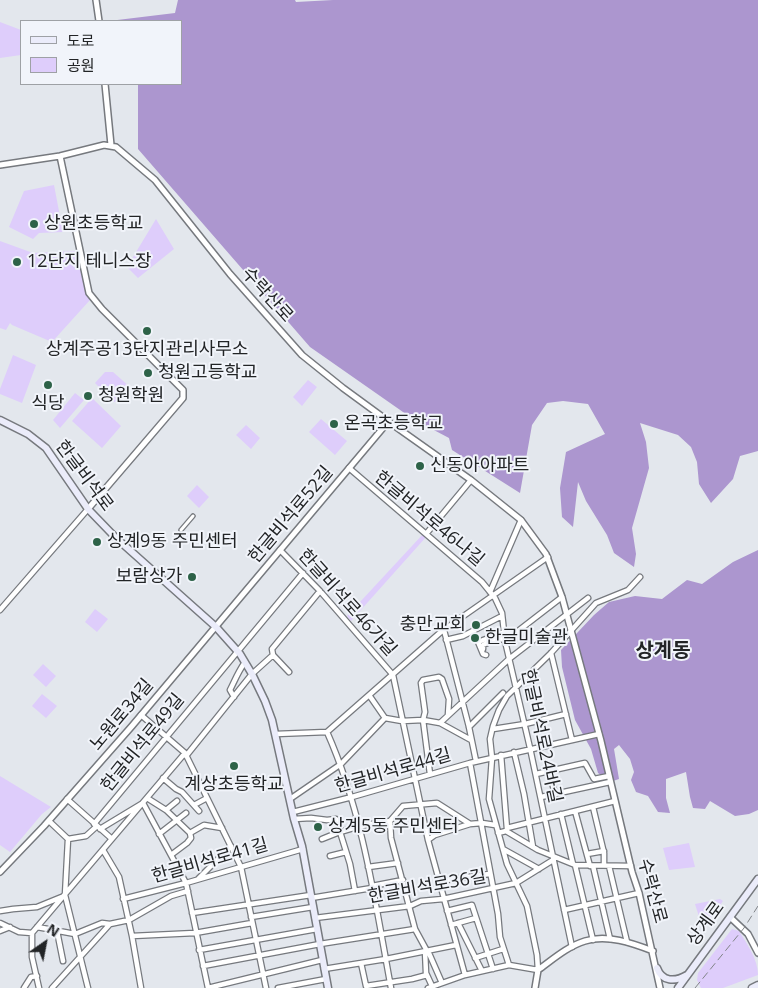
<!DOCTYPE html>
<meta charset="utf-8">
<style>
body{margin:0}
#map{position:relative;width:758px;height:988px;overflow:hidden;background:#e3e7ed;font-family:"Open Sans","Noto Sans KR",sans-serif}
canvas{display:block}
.legend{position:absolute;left:20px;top:20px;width:162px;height:65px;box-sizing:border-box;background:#f1f4fa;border:1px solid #9ea1a5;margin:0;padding:6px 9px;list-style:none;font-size:15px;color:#222426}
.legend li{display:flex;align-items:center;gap:10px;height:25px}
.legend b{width:25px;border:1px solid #9ea1a5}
.north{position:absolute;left:20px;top:918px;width:50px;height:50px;-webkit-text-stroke:4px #f1f4fa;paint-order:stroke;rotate:33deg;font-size:14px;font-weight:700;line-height:20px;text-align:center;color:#222426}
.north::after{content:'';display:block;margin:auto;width:18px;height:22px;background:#222426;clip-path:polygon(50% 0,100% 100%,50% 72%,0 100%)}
</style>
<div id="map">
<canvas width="758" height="988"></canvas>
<ul class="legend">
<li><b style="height:6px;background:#ebecfa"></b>도로</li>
<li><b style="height:14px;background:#decdfb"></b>공원</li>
</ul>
<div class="north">N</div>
</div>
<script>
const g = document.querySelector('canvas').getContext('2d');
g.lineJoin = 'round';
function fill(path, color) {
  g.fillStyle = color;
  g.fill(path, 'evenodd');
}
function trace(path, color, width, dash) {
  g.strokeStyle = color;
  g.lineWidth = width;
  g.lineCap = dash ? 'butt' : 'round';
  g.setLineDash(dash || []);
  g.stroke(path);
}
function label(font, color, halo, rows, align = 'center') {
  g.font = font + ' "Open Sans","Noto Sans KR",sans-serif';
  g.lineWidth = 4;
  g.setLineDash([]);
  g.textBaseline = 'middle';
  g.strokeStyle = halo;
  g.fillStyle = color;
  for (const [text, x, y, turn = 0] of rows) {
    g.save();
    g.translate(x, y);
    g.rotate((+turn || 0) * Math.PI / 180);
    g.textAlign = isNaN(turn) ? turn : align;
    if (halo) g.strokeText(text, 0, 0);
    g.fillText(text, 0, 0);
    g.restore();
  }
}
const green = new Path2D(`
 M0 22 21 30V55L0 58Z
 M54 185 63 232 39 233 33 239 9 227 24 191Z
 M156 219 174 249 138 278 127 267Z
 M0 241 33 253 78 251 85 287 90 300 52 342 12 325 10 323 6 330 0 328Z
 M13 355 36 365 22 403 0 394V389Z
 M105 372H113L130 387 120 400 114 402 95 383Z
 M308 380 317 387 302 406 293 397Z
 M75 393 84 400 60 428 53 420Z
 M92 398 121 426 102 448 72 421Z
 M321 419 347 441 335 455 309 432Z
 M246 425 260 438 251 449 236 435Z
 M197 485 209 497 199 508 187 496Z
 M424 533 427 536 351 621 347 616Z
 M95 609 108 619 97 632 85 622Z
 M43 664 56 676 46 687 33 675Z
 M42 694 57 706 46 718 32 706Z
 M0 776 51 807 42 814 10 852 0 845Z
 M689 843 695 867 669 870 663 848Z
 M720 899 723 901 703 929 695 904Z
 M732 929 739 931C747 944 758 959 758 975L723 988H701L697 980 698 973Z`);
const forest = new Path2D(`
 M178 0H295L296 2 333 0H758V451L740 456 733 479 711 503 699 484 697 462 691 447 678 435 640 423 646 442 649 468 632 528 636 554 634 567 614 553 607 535 586 501 578 482 573 527 562 517 560 488 566 452 605 434 588 404 563 401 547 403 532 425 520 493 452 450 449 438 413 419 310 347 138 149V84H181V21H109L175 13Z
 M758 550V810L749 814 735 816 710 801 705 809 693 808 690 797 686 772 666 779V798L670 813 658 812 648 796 636 792 631 780 634 772 630 759 619 745 614 749 619 779 610 782 598 773 591 749 575 720 562 667 561 650 594 615 609 602 635 596 662 599 687 580 702 584 733 562Z`);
const pedestrian = new Path2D(`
 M181 530 193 516`);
const minor = new Path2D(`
 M349 468 482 582 495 598 502 613 505 641 530 748 572 947
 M426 534 471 480
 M280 550 320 591 393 675 428 840 465 975
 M490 592 521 520
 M0 610 88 509
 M444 630 469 727 476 761
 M446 640 463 636 502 616
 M505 641 562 597
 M483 649V645L494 640 505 639
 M551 653 572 740
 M273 655 289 672
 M486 655 483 654 478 642 504 632
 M369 695 385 718
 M234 697 230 690C235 680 238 672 245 662
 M141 715 185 753 241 867 266 988
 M440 723 471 740
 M469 727 503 693
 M493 729 525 724 566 714
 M327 732C363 813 375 901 391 988
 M276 734 327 732 442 631 548 557
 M514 752 524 794 533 847
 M501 755 507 829
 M186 756 252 674 273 655 272 649 320 591
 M470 763 498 914 500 937 509 965
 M549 771 555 794
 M430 774 423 720 425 712 421 683 423 680 439 677 442 679 449 699 448 715
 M536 774 585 763 594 779 609 776
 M163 778 176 789 182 792 199 811
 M541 797 610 782
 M147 798 166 810 190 833 191 838 187 843 171 855
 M67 799 112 839
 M290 799 341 764 385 718 402 721 423 720 440 723 509 659 588 598
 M194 805 207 798
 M593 807 604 853V865
 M166 810 177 801
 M575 811 590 866
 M293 812 352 797 470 763 599 734
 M561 814 573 864
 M294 819 311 818 327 820 336 819 350 864 355 891
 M49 821 68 839
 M94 824 303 573
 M507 828 615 801
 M100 829 143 803 186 883 208 988
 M190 833 204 825 222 828
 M498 833 506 831 538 850 575 865 631 866
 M159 834 186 813
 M68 839 65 895 88 988
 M68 839 86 836 97 826
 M322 839C344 829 366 824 390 821
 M428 840 435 835 470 824
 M503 849 539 869
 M103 850 119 877 132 936 141 988
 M587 854 604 851
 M330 856 346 852
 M575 865 593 940
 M593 866 610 939
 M609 866 627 942
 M368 867 398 863
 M198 879 231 846
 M439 881 489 874
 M372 886 403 880
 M311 898 372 888
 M123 899 186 883 303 849
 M564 910 639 893
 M0 911 13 909 37 907 64 896
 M447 911 472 905 493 969
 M192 913 311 895
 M251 917 313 907
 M315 918 410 906 421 901 443 899 516 883 553 860
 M0 923 19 932 32 933
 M458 923 482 971
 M451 925 476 918
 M37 927 75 934 102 923 110 924
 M0 931 10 927
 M57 931 63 961
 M32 933 185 753
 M32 933V957L39 988
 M132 936 195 933 252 923
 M199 950 317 929
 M425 951 426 973 432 986
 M427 951 415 929 391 838 390 821 403 806 437 803 470 824 482 823 495 825
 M428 951 442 983
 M475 958 503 949
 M361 963 366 986 412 979 427 975
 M203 966 320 944 415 929
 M324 969 386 959 456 945
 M24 988 31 977 37 976
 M52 988 110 924 129 920 171 896 188 891
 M208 988 322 960
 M278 988 326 979
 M428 988 465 975 509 965 538 970 537 955 527 906 507 864 489 799 492 758 490 739 493 726 499 710 507 696 551 653 596 603 628 590 640 577`);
const tertiary = new Path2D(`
 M96 0 99 21
 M105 84 111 145
 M60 156 89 293 102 309 183 390V398L88 509
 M0 165 60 156 104 145 116 147 155 180 230 274 302 355 343 388 399 429 471 480 521 520 546 554 562 597 601 741 632 872 639 893 660 988
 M0 872 44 826 132 726 388 422
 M730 917 748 934 758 953
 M535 988 538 970C552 960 568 946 585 941 607 934 632 943 653 951`);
const secondary = new Path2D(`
 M0 420 28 434 46 448 88 509 115 537 216 627 240 654 252 674 265 701 272 720 294 819 302 846 328 988
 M657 968C662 982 675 982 687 975
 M678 988 758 879
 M752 988 758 985`);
const rail = new Path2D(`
 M695 988 744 928 758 906`);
const markers = [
 [34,224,5,"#2d6248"],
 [17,262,5,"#2d6248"],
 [147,331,5,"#2d6248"],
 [148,373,5,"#2d6248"],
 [48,385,5,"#2d6248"],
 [88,396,5,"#2d6248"],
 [334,424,5,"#2d6248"],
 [420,466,5,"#2d6248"],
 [97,542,5,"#2d6248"],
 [192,577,5,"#2d6248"],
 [476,625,5,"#2d6248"],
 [475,638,5,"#2d6248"],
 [234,766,5,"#2d6248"],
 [318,827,5,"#2d6248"]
];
const poiNames = [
 ["상원초등학교",44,224],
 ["12단지 테니스장",27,262],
 ["상계주공13단지관리사무소",147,350,"center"],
 ["청원고등학교",158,373],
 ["청원학원",98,396],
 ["식당",48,404,"center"],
 ["온곡초등학교",344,424],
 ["신동아아파트",430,466],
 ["상계9동 주민센터",107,542],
 ["보람상가",182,577,"right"],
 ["충만교회",466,625,"right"],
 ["한글미술관",485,638],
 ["계상초등학교",234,785,"center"],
 ["상계5동 주민센터",328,827]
];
const streetNames = [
 ["수락산로",267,295,48],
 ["한글비석로",84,476,53],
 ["한글비석로52길",291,515,-50],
 ["한글비석로46나길",429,519,40],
 ["한글비석로46가길",347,603,48],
 ["노원로34길",122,715,-50],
 ["한글비석로24바길",541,736,78],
 ["한글비석로49길",143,743,-51],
 ["한글비석로44길",393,771,-16],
 ["한글비석로41길",210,861,-16],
 ["한글비석로36길",427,887,-10],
 ["수락산로",652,891,75],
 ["상계로",706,924,-54]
];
const quarterNames = [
 ["상계동",663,651]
];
fill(green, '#decdfb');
fill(forest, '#ac96cf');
trace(pedestrian, '#76797e', 5.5);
trace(minor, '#76797e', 7);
trace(tertiary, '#76797e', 8);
trace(secondary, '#76797e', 9);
trace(pedestrian, '#fff', 3);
trace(minor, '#fff', 4.5);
trace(tertiary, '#fff', 5);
trace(secondary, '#ebecfa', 6);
trace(rail, '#818488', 1, [8, 4]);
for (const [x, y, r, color] of markers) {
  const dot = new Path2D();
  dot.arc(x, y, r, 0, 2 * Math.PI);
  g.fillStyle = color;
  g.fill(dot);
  trace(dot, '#f1f4fa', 2);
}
label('18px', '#222426', '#f1f4fa', poiNames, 'left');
label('18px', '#222426', '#f1f4fa', streetNames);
label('bold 20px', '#222426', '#f1f4fa', quarterNames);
</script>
